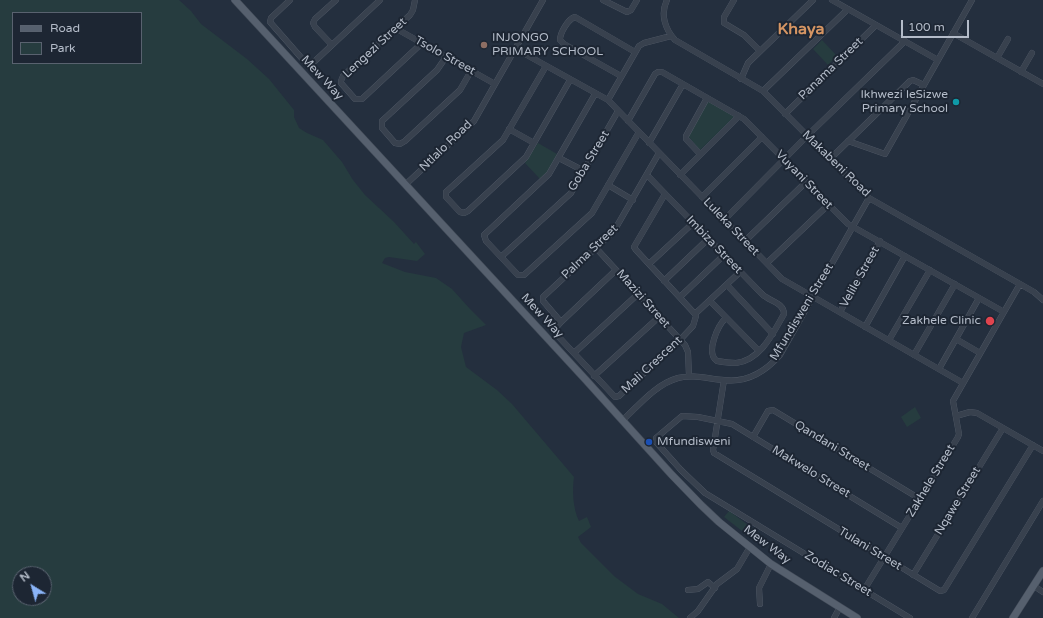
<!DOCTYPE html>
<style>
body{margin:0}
#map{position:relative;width:1043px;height:618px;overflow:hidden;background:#242f3e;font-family:"Varela Round",sans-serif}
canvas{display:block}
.legend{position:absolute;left:12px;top:12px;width:130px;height:52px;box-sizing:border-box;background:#1d2633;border:1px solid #59626f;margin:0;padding:5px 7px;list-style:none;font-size:12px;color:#b4bcc9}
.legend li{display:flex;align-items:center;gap:8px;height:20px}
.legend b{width:20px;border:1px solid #59626f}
.north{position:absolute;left:12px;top:566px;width:40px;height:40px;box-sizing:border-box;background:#1d2633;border:1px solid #59626f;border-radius:50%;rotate:323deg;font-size:11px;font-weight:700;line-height:16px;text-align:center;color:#b4bcc9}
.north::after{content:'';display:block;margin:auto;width:14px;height:18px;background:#8ab4f8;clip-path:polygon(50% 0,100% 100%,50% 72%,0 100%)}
.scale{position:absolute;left:901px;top:20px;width:68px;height:18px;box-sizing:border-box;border:2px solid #b4bcc9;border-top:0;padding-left:5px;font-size:12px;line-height:14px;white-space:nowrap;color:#b4bcc9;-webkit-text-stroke:3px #1d2633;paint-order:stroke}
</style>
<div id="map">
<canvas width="1043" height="618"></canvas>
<ul class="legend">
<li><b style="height:5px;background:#56606e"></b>Road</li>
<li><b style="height:11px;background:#263c3f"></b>Park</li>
</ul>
<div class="north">N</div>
<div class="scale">100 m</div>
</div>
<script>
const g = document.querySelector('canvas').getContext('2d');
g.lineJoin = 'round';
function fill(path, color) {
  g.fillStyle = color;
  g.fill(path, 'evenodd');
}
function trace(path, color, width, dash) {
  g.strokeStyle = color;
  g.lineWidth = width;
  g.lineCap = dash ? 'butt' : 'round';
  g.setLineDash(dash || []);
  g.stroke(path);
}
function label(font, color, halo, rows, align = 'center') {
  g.font = font + ' "Varela Round",sans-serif';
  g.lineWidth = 4;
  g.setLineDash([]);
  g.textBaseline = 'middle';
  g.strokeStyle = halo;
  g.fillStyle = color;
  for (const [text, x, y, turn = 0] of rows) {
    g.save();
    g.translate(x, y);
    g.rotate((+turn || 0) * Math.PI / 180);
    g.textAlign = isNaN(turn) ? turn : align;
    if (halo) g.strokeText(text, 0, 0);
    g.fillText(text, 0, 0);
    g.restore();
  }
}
const green = new Path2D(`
 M0 0H179L191 11 201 24 247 59 269 79 294 110V117L299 128 307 133 323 140 342 162 353 180 365 195 394 222 414 244 416 242 425 254 417 261 389 257 385 258 382 263 405 272 436 278 452 289 470 309 486 325 464 333 461 347 466 367 497 390 512 404 574 477C572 490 573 509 579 521L587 517 591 527 578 537 581 543 614 576 638 594 662 604 679 618H0ZM13 13H141V63H13ZM20 574H44V598H20Z
 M822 40 837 56 828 65 813 49Z
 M709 101 735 116 700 150 688 136 707 102Z
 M538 143 557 154 549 170 540 179 525 163Z
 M915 407 921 418 907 427 901 417Z
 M729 511 760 534 755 541 724 517Z`);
const minor = new Path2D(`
 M290 0 271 18 270 22 305 62 310 63 315 61 380 0
 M415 0 413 10 410 15 343 76 341 81V83L355 99H362L422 43
 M603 0 627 12 631 10 637 0
 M667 0C660 14 665 29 675 40L763 91 869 198 1020 284 1034 292 1043 300
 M734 0 724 17V23L744 35 760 51
 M832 0 938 60
 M395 28 495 84
 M953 33 1043 84
 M332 45 315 27 313 23 315 19 336 0
 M516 49 608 100 782 279 963 383
 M446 57 437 70 382 121V128L395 143 400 144 405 141 460 90 471 71
 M997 58 1008 39
 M546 66 503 140 446 192V197L460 212 464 213 468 211 526 157 570 80
 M1021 72 1032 53
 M621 76 564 44 560 40C560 33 568 19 575 17L635 52
 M741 79 748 63 813 0
 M763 91 848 9
 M595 94 549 174 484 235 486 241 518 275H524L592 213 639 132
 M608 100 639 46 644 43 671 36
 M785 114 876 25
 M628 121 655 74 658 72H662L744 119 848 224 1004 312
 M509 129 534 143
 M848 141 885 154 972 0
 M649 143 683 84
 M700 154 686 139V136L707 98
 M559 158 584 171
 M830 159 910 81 913 80 924 85
 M647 175 759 291C761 293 763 296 766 297 773 302 784 304 784 314 773 333 761 360 736 363 730 363 723 362 717 361 705 353 718 325 726 318
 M680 175 739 116
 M405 185 474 121 543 0
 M608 185 633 200
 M665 194 634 247 636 250 695 314
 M702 197 762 137
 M724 220 807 136 905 41
 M745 241 806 182
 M596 248 685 345 688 352 689 376
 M501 257 571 193 618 111
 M767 263 828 205
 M649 264 693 223
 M616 270 561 322 554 330 556 334 615 397 619 396 680 340 693 326 696 316 695 314 740 272
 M664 281 708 239
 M727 285 773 334
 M680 297 724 255
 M710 301 759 351
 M840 312 880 241
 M561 322 543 301V297L614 231 659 153
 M865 327 905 256
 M956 339 980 353
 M889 340 930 270
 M574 353 638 294
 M914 355 955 284
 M939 369 979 298
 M594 376 659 317
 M724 380 713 450 714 453 940 591 944 590 1033 445
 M956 416 970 412 977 413 1043 451
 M623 420C639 405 656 384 678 378 694 374 708 379 724 380 747 383 765 372 780 355L869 198
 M753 437 768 411 773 410 920 499
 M902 528 732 424 698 417 682 416 656 438V442L681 470 705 493 910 618
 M913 575 1003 428
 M1034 586 1043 592
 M688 590 698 589 708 582 715 588
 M864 590 958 437 959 434 953 401 1020 284
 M760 604 759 588 771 564
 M690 618 698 611 717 584 737 569 750 547
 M834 618 840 607
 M972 618 1043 501`);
const major = new Path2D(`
 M235 0 585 379 671 474 701 505 719 522 771 564 857 618
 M1013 618 1043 571`);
const markers = [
 [484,45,4,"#8d6e63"],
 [956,102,4,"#0f9aa8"],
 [990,321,5,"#e0444e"],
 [649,442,4,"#1a4fb4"]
];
const poiNames = [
 ["INJONGO",492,38],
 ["PRIMARY SCHOOL",492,52],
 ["Ikhwezi leSizwe",948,95,"right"],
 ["Primary School",948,109,"right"],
 ["Zakhele Clinic",981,321,"right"],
 ["Mfundisweni",657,442]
];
const streetNames = [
 ["Lengezi Street",375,48,-43],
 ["Tsolo Street",445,56,29],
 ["Panama Street",831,69,-44],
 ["Mew Way",322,78,47],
 ["Ntlalo Road",446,146,-44],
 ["Goba Street",589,161,-59],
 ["Makabeni Road",836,164,44],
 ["Vuyani Street",804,180,46],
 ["Luleka Street",731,227,46],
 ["Imbiza Street",714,245,46],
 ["Palma Street",590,252,-44],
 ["Velile Street",860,277,-61],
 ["Mazizi Street",643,299,48],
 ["Mfundisweni Street",802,312,-59],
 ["Mew Way",542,316,47],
 ["Mali Crescent",652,365,-43],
 ["Qandani Street",832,446,31],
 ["Makwelo Street",811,472,31],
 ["Zakhele Street",931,481,-59],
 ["Nqawe Street",958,501,-59],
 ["Mew Way",767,545,37],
 ["Tulani Street",870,549,31],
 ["Zodiac Street",838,574,31]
];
const districtNames = [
 ["Khaya",801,30]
];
fill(green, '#263c3f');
trace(minor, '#565f6c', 6);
trace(major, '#414a57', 8);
trace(minor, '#38414e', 5.5);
trace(major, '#56606e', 7);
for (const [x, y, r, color] of markers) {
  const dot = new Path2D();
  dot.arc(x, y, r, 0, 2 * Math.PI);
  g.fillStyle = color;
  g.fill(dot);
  trace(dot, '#1d2633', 1.5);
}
label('12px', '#b4bcc9', '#1d2633', poiNames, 'left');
label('12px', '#b4bcc9', '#1d2633', streetNames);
label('bold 16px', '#d59563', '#1d2633', districtNames);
</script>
